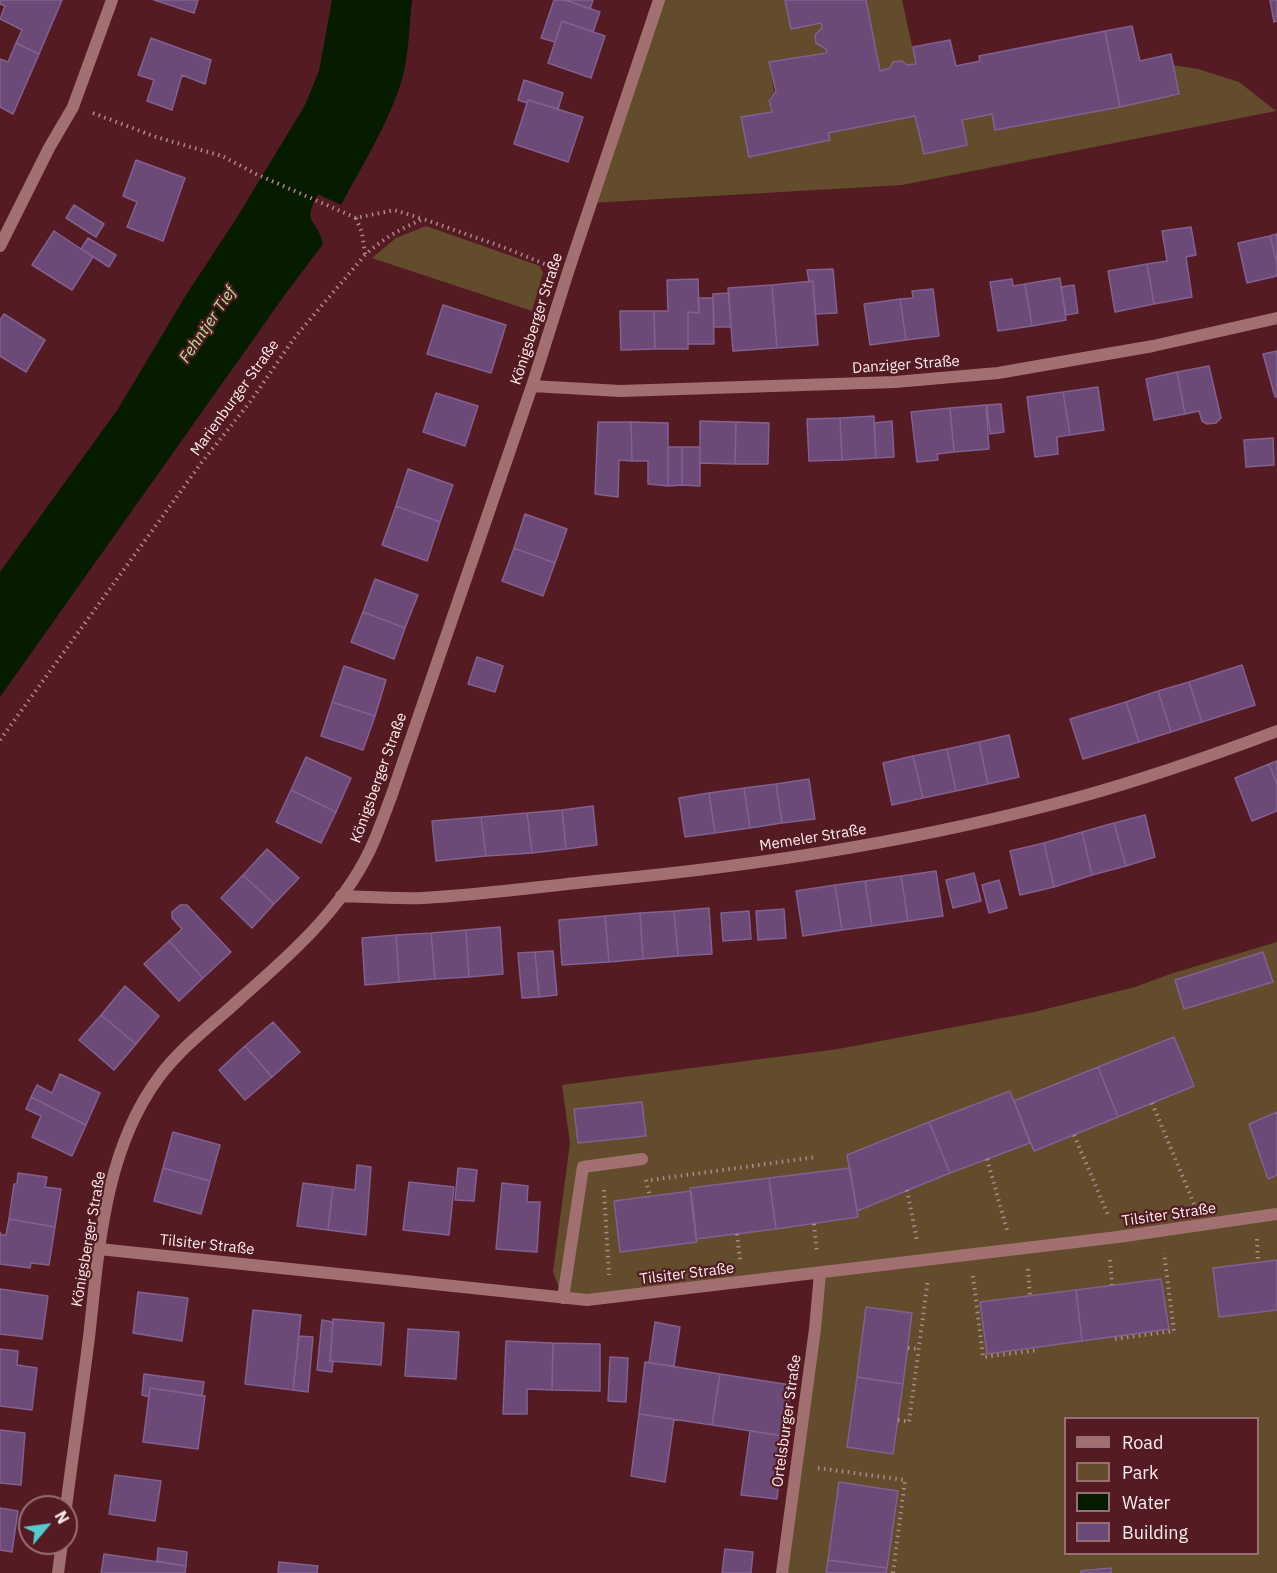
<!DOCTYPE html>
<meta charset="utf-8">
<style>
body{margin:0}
#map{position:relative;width:1277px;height:1573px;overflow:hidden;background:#541b22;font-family:"IBM Plex Sans",sans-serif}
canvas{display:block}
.legend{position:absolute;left:1064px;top:1417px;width:195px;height:138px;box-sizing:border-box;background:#541b22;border:2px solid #986f74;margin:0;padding:8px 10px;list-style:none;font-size:18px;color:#fdeeee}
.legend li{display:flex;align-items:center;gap:12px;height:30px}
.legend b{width:30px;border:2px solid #986f74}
.north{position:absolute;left:18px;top:1495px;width:60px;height:60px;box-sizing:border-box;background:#541b22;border:2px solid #986f74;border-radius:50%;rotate:61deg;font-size:16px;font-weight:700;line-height:24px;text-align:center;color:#fdeeee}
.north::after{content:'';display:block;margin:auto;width:21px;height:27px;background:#52cdce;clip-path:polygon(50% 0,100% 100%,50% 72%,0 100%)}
</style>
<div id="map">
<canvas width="1277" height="1573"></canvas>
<ul class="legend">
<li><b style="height:8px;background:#a37072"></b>Road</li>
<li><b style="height:16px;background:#624c2c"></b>Park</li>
<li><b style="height:16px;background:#051c00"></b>Water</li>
<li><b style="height:16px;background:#6b4a78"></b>Building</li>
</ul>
<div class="north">N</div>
</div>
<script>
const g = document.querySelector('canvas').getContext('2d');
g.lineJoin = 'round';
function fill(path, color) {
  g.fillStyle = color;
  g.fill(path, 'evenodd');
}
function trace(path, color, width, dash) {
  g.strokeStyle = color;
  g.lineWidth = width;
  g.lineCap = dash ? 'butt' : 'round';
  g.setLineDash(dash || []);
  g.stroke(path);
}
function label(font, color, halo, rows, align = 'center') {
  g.font = font + ' "IBM Plex Sans",sans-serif';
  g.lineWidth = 4.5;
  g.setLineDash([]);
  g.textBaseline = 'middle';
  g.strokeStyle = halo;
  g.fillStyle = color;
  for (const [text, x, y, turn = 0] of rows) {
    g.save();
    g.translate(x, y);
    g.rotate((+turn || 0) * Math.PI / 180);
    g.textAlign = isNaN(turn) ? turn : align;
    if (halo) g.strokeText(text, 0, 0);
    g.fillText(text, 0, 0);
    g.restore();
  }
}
const green = new Path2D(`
 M660 0H785L792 29 821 23 822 28 816 43 826 49 827 53 769 62 774 91 768 101 771 112 741 118 750 156 829 140 828 133 915 116 924 154 967 145 962 120 992 114 995 130 1179 95 1173 65 1198 69 1239 82 1276 111 902 185 591 203Z
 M866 0H902L916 64 907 65 901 61 894 62 890 68 880 71Z
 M426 226 540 266 543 273 532 311 372 258 396 238Z
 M1277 942V1573H782L819 1273 563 1298 553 1272 570 1143 562 1085 838 1049 1034 1012 1135 987 1173 973ZM1066 1418H1258V1554H1066Z`);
const water = new Path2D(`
 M332 0H412C409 27 409 57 401 83 387 126 362 166 341 205L318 194C301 225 317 217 323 244L284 296 0 697V572L118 409 186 295 236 219 305 105 319 71Z`);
const building = new Path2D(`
 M0 0H62L39 54 16 43 22 30 0 19 5 6 0 4Z
 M154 0H198L194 13Z
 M554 0H565L600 12 593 32 562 21 555 42 541 38Z
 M566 0H593L590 9Z
 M785 0H866L880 71 890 68 893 62 902 61 907 65 916 64 913 47 950 40 956 66 980 61 979 56 1105 31 1120 107 995 130 992 114 962 120 967 145 924 154 915 116 828 133 830 140 749 157 741 117 772 112 769 101 776 91 769 62 827 53 826 49 816 43 815 35 822 28 821 23 791 29Z
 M1270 0H1277V21L1274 22Z
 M562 21 605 36 591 78 548 63Z
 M1132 26 1140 61 1171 54 1179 94 1120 107 1105 31Z
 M151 38 211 60 205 84 182 75 172 110 147 101 154 80 138 75Z
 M16 43 39 54 13 114 0 107V59L8 62Z
 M524 80 563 93 558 109 528 100 527 103 518 100Z
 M528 100 583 117 568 162 514 144Z
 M136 160 185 178 163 241 127 227 137 202 123 196Z
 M74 205 104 224 96 237 66 218Z
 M1191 227 1196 255 1186 257 1192 297 1154 304 1147 264 1167 261 1162 231Z
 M54 231 93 257 72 290 32 265Z
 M1277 234V263L1270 236Z
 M1270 236 1277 263V276L1247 283 1238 243Z
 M88 238 116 255 109 267 81 249Z
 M1147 264 1154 304 1115 312 1108 271Z
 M833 269 837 313 815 314 813 281 809 282 807 270Z
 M1060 278 1066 320 1032 326 1025 284Z
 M698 279 699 313 688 312V349H655L654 311H668L667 280Z
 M1012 279 1013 286 1025 284 1032 326 998 331 990 282Z
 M813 281 818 345 777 348 772 285Z
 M772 285 777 348 733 351 728 288Z
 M1074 285 1078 313 1066 315 1061 287Z
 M933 289 939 336 906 340 900 299 913 298 912 291Z
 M729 293 731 327H714L713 294Z
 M698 298H713L714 344H688V312L699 313Z
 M900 299 906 340 870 345 864 304Z
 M443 305 506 325 491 373 427 354Z
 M620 311H654L655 349 621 350Z
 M4 314 45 340 26 372 0 356V320Z
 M1277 351V397H1275L1263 354Z
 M1209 366 1221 418 1216 423 1207 424 1202 421 1199 411 1185 414 1177 372Z
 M1177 372 1185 414 1154 420 1146 379Z
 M1098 387 1104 430 1070 435 1063 392Z
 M1063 392 1070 435 1057 437 1058 454 1035 457 1027 397Z
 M436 393 478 406 465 446 423 432Z
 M1001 404 1004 432 990 434 987 405Z
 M986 405 989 449 954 452 950 408Z
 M950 408 954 452 937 454 938 460 917 462 911 412Z
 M874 416 876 458 842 460 840 418Z
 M840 418 842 460 809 461 807 419Z
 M700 421 736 422 735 464 700 463Z
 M892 421 894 457 876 458 874 423Z
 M598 422H631L632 461 619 460 618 497 595 494Z
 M631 422 668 423V486L648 484V461H632Z
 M736 422 769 423 768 464H735Z
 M1273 438 1274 465 1246 467 1244 440Z
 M668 447H682V485L668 486Z
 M682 447H700V486L682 485Z
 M408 469 453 485 440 522 396 506Z
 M396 506 440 522 427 561 382 545Z
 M525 514 567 529 555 563 514 548Z
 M514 548 555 563 543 596 502 581Z
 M375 579 418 595 405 628 363 612Z
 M363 612 405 628 394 659 351 642Z
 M477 657 503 666 495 692 468 684Z
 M1242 665 1255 705 1202 722 1189 682Z
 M344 666 386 680 375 716 332 702Z
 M1189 682 1202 722 1171 732 1158 691Z
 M1158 691 1171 732 1139 742 1126 702Z
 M332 702 375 716 363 750 321 736Z
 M1126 702 1139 742 1083 759 1070 719Z
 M1009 735 1019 777 988 784 979 742Z
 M979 742 988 784 956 791 947 749Z
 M947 749 956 791 923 798 913 756Z
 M913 756 923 798 892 805 883 763Z
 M306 757 351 778 336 812 291 790Z
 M1277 761V784L1269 764Z
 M1269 764 1277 784V811L1252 821 1235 778Z
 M809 779 815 819 782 823 776 784Z
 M776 784 782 823 750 828 744 788Z
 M744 788 750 828 715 833 709 793Z
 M291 790 336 812 321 843 276 822Z
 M709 793 715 833 685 837 679 798Z
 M593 806 597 845 566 849 562 810Z
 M562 810 566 849 532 853 527 813Z
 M527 813 532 853 486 856 481 817Z
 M1145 815 1155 857 1126 866 1114 823Z
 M481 817 486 856 436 861 432 821Z
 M1114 823 1126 866 1092 875 1082 832Z
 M1082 832 1092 875 1054 887 1044 843Z
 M1044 843 1054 887 1020 895 1010 851Z
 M267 849 299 878 274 904 243 875Z
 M936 871 943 916 908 921 901 876Z
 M974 873 981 901 953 908 946 880Z
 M243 875 274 904 252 928 221 898Z
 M901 876 908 921 872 926 865 881Z
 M999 880 1007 908 989 913 982 885Z
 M865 881 872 926 842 930 835 885Z
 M835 885 842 930 803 936 796 891Z
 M180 905H187L231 952 203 978 169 941 182 929 172 918V912Z
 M709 908 712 954 678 956 674 911Z
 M784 909 786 938 758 940 756 911Z
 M674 911 678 956 643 959 640 913Z
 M749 911 751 939 723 941 721 913Z
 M640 913 643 959 609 962 605 916Z
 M605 916 609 962 562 965 559 920Z
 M500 927 503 974 469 977 466 930Z
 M466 930 469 977 435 979 431 933Z
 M431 933 435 979 399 982 396 935Z
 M396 935 399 982 365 985 362 938Z
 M169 941 203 978 179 1001 144 964Z
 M553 951 557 995 539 997 535 952Z
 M535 952 539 997 522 998 518 953Z
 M1263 952 1273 982 1184 1009 1175 980Z
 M125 986 159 1016 136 1044 101 1015Z
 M101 1015 136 1044 114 1070 79 1040Z
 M273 1022 300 1052 272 1077 245 1046Z
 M1174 1037 1194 1086 1118 1117 1098 1067Z
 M245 1046 272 1077 245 1100 219 1070Z
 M1098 1067 1118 1117 1034 1151 1014 1101Z
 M60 1074 100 1093 86 1125 31 1097 37 1085 52 1093Z
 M1010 1091 1030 1143 950 1173 929 1122Z
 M31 1097 86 1125 72 1156 32 1137 41 1116 26 1109Z
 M642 1102 646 1136 578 1143 574 1109Z
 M1277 1112V1175L1268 1179 1249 1124Z
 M929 1122 950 1173 857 1211 847 1155Z
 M173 1132 220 1145 210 1181 163 1168Z
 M357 1165 371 1167 366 1235 328 1230 333 1187 355 1190Z
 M163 1168 210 1181 201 1214 154 1201Z
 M458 1168 477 1170 474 1201 455 1200Z
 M850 1168 858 1217 776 1229 769 1178Z
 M18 1173 47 1177 45 1187 61 1189 55 1227 9 1219 14 1184H17Z
 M769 1178 776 1229 696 1239 690 1188Z
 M409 1182 454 1187 449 1235 403 1230Z
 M303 1183 333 1187 328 1230 297 1226Z
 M502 1183 528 1186 527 1202H540L537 1252 496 1249Z
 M691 1191 697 1242 620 1252 614 1201Z
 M9 1219 55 1227 49 1265 31 1263 30 1268 0 1264V1232L1 1235H6Z
 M1277 1260V1310L1219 1317 1213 1268Z
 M1161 1279 1169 1329 1082 1341 1076 1290Z
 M0 1289 48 1296 42 1339 0 1334Z
 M1076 1290 1082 1341 987 1354 980 1302Z
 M138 1292 188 1298 182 1341 133 1333Z
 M866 1307 912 1313 903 1384 857 1377Z
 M253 1310 301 1315 293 1390 245 1384Z
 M333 1319 384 1323 381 1365 330 1361Z
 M322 1320 333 1322 330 1361H333L332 1372 317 1370Z
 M655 1322 680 1327 674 1366 649 1363Z
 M408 1329 459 1332 456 1379 405 1376Z
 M299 1336 313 1337 308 1392 293 1390Z
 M506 1341 553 1343 552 1390 527 1389V1414H503Z
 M553 1343 600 1344V1391L552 1390Z
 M0 1349 18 1351 17 1365 37 1368 32 1410 0 1406Z
 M610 1357 628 1358 626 1402 608 1401Z
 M645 1362 720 1374 712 1425 639 1414Z
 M144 1374 204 1382 202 1396 150 1388 149 1397 142 1395Z
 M720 1374 791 1385 784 1436 712 1425Z
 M857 1377 903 1384 893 1454 847 1447Z
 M150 1388 205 1396 198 1449 143 1442Z
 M639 1414 674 1419 665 1482 631 1476Z
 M0 1430 25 1433 21 1485 0 1483Z
 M750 1431 784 1436 777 1499 741 1495Z
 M115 1475 161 1481 155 1521 109 1514Z
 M839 1482 898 1491 887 1568 828 1560Z
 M0 1508 18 1511 12 1552 0 1550Z
 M158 1548 187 1552 186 1566 157 1561Z
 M725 1549 753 1552 751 1573H722Z
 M104 1554 186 1566 185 1573H101Z
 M828 1560 887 1568 886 1573H826Z
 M279 1562 318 1566 317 1573H278Z
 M1111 1568V1573H1081V1571Z`);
const path = new Path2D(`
 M93 113 156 137 222 156 256 174 356 218 394 210 423 219
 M356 218 362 233 365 254
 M0 740 202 462 250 402 295 337 365 255C382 239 402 228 423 219L503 247 547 265
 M1152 1103 1194 1204
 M1074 1135 1109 1217
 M987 1159 1007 1230
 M646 1180 650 1197
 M651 1180 816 1157
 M604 1190 609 1275
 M907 1190 917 1240
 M814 1224 817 1253
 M737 1234 740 1260
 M1257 1239 1258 1263
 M1110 1260 1112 1285
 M1028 1269 1030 1296
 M973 1276 983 1357 1039 1350
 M1115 1339 1174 1331 1164 1253
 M908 1348 919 1349
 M898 1420 909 1422 928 1279
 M818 1468 905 1480 893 1573`);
const service = new Path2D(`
 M563 1298 583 1167 642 1159`);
const minor = new Path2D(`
 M0 246 49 148 73 107 112 0
 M532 386 620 391 895 382 998 373 1153 346 1277 318
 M341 896C368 897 396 899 423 898 480 895 538 887 595 881 757 866 919 841 1076 798 1144 779 1211 756 1277 731
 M99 1249 587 1300 1118 1237 1277 1214
 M66 1508C73 1451 82 1394 89 1337 99 1248 104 1151 159 1077 182 1046 213 1024 241 998 289 956 341 910 369 852 378 834 384 815 391 797L532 386 569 269 659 0
 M58 1573 62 1543
 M782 1573 815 1329 820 1273`);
const streetNames = [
 ["Königsberger Straße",537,319,-72],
 ["Danziger Straße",906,365,-4],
 ["Marienburger Straße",235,398,-54],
 ["Königsberger Straße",379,778,-70],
 ["Memeler Straße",813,838,-9],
 ["Tilsiter Straße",1169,1215,-8],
 ["Königsberger Straße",89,1239,-80],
 ["Tilsiter Straße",207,1245,6],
 ["Tilsiter Straße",687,1274,-7],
 ["Ortelsburger Straße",787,1421,-82]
];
const waterNames = [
 ["Fehntjer Tief",208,325,-56]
];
fill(green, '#624c2c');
fill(water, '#051c00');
fill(building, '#6b4a78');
trace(building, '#836091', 1.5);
trace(path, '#ac898d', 4, [1.5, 4.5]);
trace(service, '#a37072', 12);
trace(minor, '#a37072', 12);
label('15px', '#fdeeee', '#541b22', streetNames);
label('italic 16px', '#b0e598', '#541b22', waterNames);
</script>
